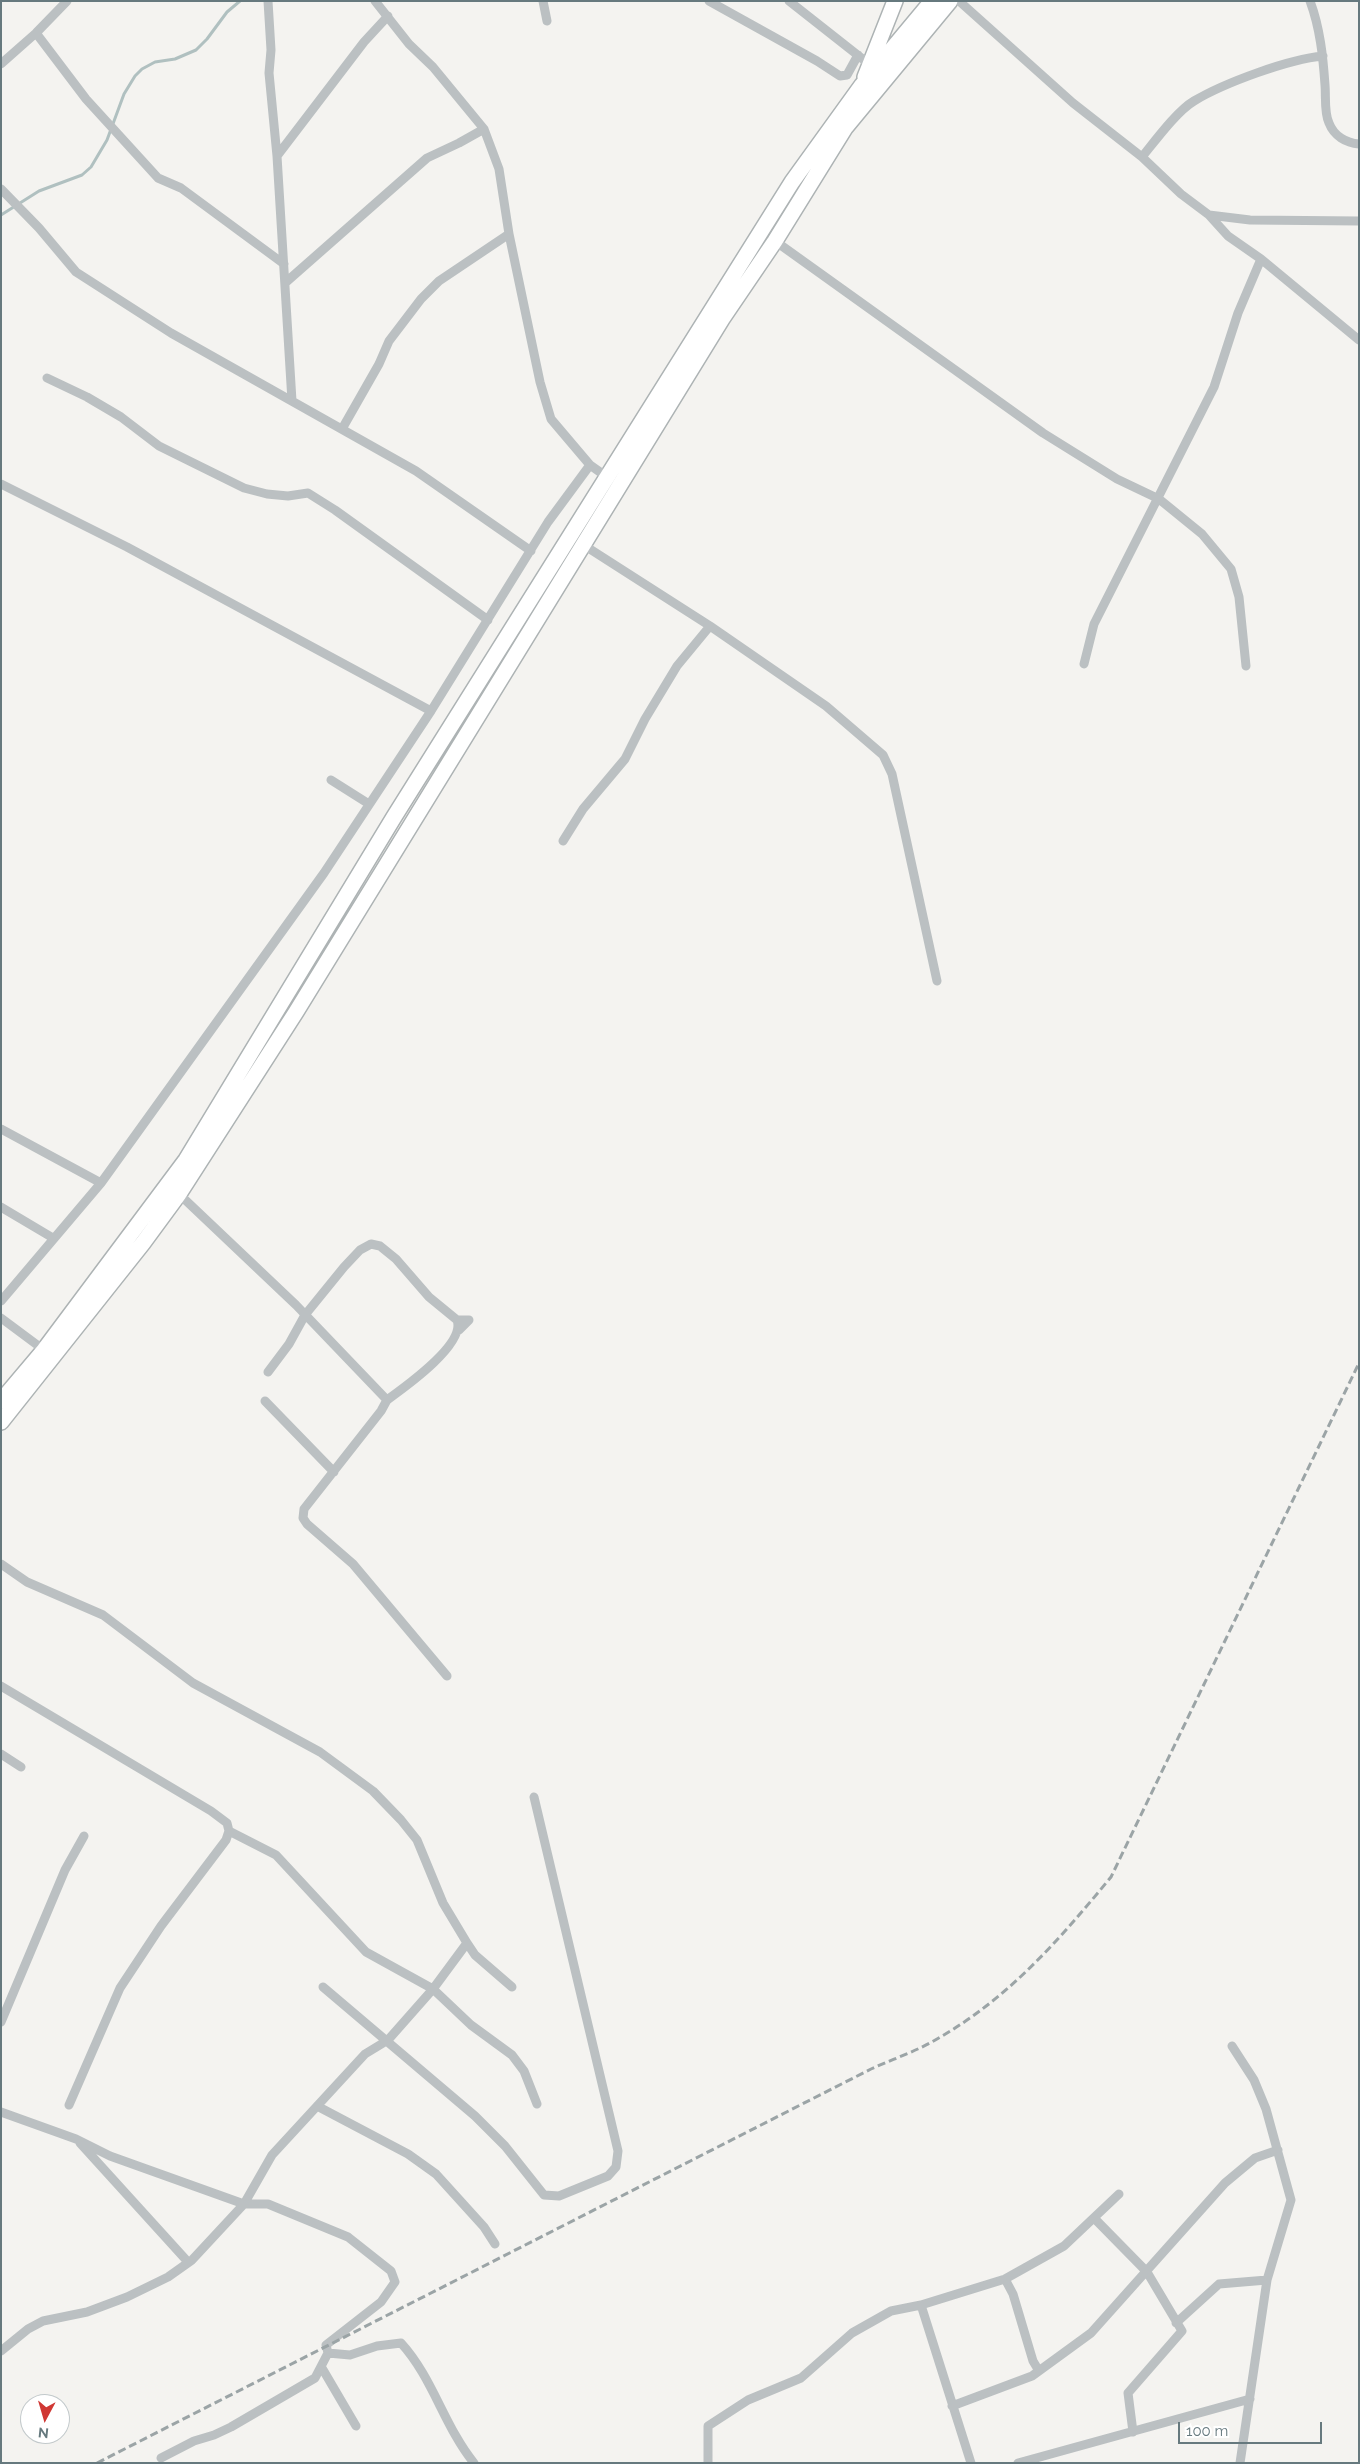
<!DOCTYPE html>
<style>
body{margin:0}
#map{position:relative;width:1360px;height:2464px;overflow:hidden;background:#f4f3f0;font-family:Raleway,sans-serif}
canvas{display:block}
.frame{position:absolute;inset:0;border:2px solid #66797e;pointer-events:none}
.north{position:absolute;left:20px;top:2394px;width:50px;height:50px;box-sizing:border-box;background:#fff;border:1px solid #c2c9cb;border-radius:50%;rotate:186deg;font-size:14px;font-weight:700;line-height:20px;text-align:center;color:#66797e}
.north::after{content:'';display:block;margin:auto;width:18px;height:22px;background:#d03834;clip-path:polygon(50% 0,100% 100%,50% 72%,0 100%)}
.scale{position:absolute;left:1178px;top:2422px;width:144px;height:22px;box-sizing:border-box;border:2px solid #66797e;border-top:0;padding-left:6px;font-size:15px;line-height:18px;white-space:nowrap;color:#66797e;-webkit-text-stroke:4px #fff;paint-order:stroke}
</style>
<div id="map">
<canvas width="1360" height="2464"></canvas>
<div class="frame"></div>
<div class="north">N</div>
<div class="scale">100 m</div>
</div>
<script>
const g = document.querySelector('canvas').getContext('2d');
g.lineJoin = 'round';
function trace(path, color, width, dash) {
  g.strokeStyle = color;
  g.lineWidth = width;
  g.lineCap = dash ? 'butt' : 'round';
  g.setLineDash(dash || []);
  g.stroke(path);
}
const stream = new Path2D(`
 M1 215 39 191 82 175 91 167 107 140 124 94 135 76 142 69 155 62 175 59 196 50 207 39 227 12 240 1`);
const minor = new Path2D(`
 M268 1 271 50 269 73 277 156 292 401
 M375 1 409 44 433 67 484 129 499 169 509 234 540 382 551 419 590 465 607 477
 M543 1 547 21
 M709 1 817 61 840 76 847 75 858 55
 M789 1 869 64
 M959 1 1073 103 1142 157 1181 194 1209 215 1228 236 1261 259 1359 340
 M1310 1C1320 28 1323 56 1325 85 1326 96 1324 113 1329 123 1334 136 1346 143 1359 144
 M36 33 86 99 158 178 181 188 284 264
 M1 64 36 33 67 1
 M277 156 364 42 388 16
 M1142 157C1155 141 1177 111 1194 101 1224 83 1289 59 1323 56
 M1 189 39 228 76 272 171 333 416 471 531 551
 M1209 215 1250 220 1359 221
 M775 241 1043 433 1117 479 1159 499 1202 534 1231 569 1239 597 1246 666
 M285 283 427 158 459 143 484 129
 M47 378 87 397 121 417 159 446 244 488 267 494 288 496 308 493 335 510 488 620
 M342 429 379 364 389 341 421 299 439 281 509 234
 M1 484 127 547 431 711
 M582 544 710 626 826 706 883 755 892 774 937 981
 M1084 664 1094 624 1214 387 1238 313 1261 259
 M331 780 369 804
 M563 841 583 809 625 759 645 719 677 666 710 626
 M1 1129 101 1183
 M179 1194 296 1305 387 1400 381 1411 304 1509 303 1518 307 1524 353 1564 447 1676
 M1 1207 53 1238
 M1 1301 101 1183 324 873 431 711 548 522 590 465
 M1 1318 44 1350
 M457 1320H469L459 1330
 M268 1372 289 1344 305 1315 344 1267 360 1250 371 1244 380 1246 396 1259 429 1297 457 1320C466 1344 405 1387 387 1400
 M265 1401 334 1472
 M1 1564 27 1582 103 1615 193 1683 320 1752 373 1791 401 1820 417 1840 443 1903 467 1943 433 1989 388 2040 365 2054 272 2155 244 2204 192 2260 168 2277 127 2297 87 2312 43 2321 28 2329 1 2351
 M1 1686 211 1811 227 1823 229 1831 226 1840 161 1926 120 1988 69 2105
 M1 1754 21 1767
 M229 1831 276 1855 366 1952 433 1989 471 2025 512 2055 524 2071 537 2104
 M467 1943 475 1955 512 1987
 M323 1987 475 2116 505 2146 544 2195 559 2196 608 2176 616 2167 618 2151 534 1797
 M1 2022 65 1870 84 1836
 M1232 2046 1254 2080 1266 2109 1291 2200 1267 2280 1240 2463
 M317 2106 408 2154 436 2174 484 2227 495 2244
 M1 2112 76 2139 110 2156 244 2204H268L348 2237 391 2271 395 2282 381 2302 326 2345 328 2353 315 2378 231 2427 214 2435 194 2441 161 2458
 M80 2143 188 2262
 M1094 2218 1147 2272 1182 2331 1128 2393 1133 2432
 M1005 2279 1013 2294 1033 2361 1039 2371
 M1176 2323 1219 2284 1267 2280
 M328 2353 350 2355 377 2346 401 2343C433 2378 444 2426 474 2463
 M322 2368 356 2426
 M952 2406 1032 2376 1091 2333 1225 2183 1255 2158 1278 2150
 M708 2463V2426L748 2400 801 2378 852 2333 891 2311 921 2305
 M971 2463 921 2305 1005 2279 1064 2246 1119 2194
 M1018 2463 1250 2399`);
const major = new Path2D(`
 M865 77 895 1
 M1 1401 44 1350 186 1160 394 817 792 182 862 85 932 1
 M1 1422 143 1243 179 1194 296 1012 722 319 775 241 845 128 950 1`);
const rail = new Path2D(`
 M97 2463 871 2069C893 2059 917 2051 937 2039 1009 1998 1059 1940 1111 1877L1359 1363`);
trace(stream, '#b0c0c0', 3);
trace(major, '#adb3b4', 18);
trace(minor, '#bbc0c2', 9);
trace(major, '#fff', 15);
trace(rail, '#9ba4a6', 3, [8, 4]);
</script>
